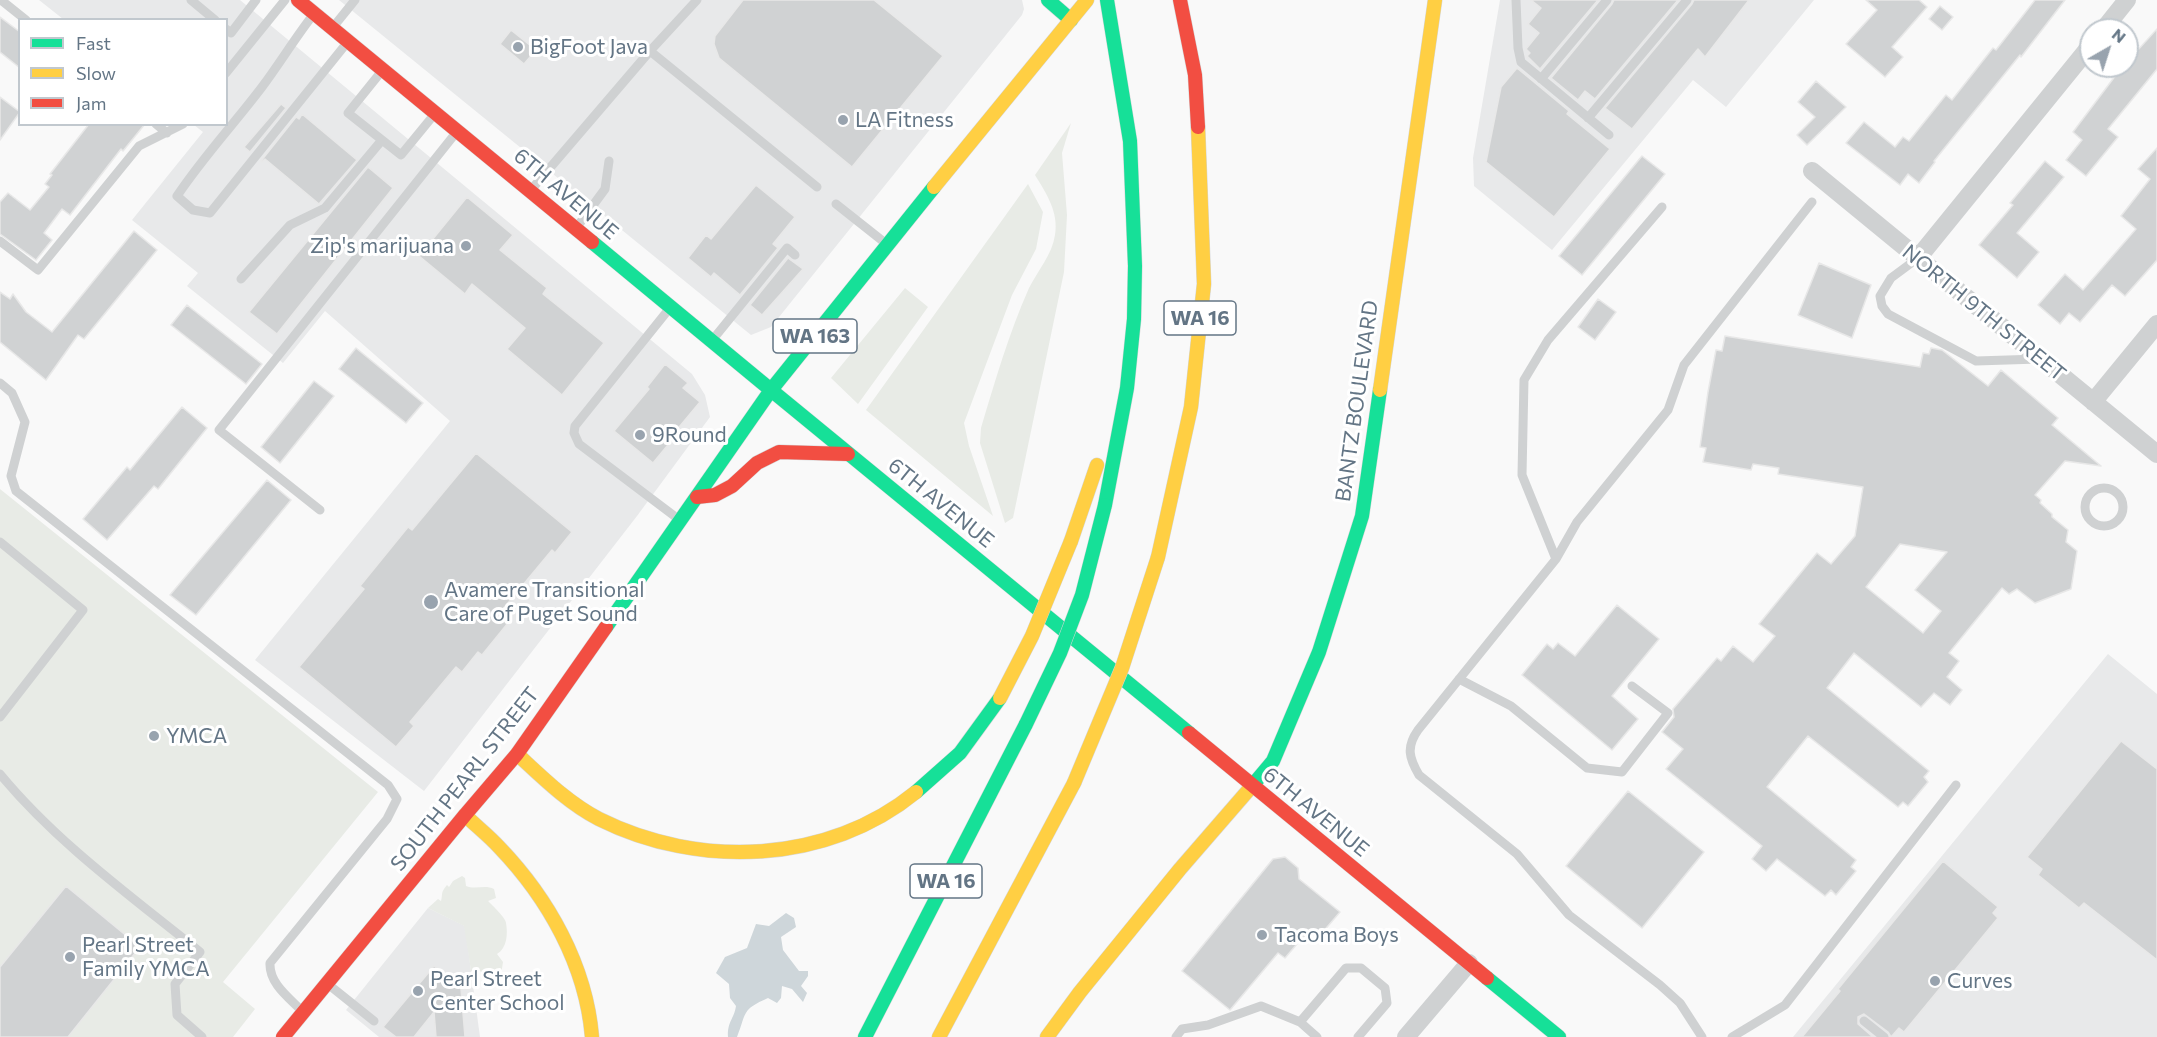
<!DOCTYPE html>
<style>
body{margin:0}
#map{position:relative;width:2157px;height:1037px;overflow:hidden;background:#f9f9f9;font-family:Commissioner,sans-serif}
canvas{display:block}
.legend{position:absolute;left:18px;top:18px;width:210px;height:108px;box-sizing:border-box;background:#fff;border:2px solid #c1c8ce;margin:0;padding:8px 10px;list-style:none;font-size:18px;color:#637585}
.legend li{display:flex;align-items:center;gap:12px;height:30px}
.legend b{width:30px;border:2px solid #c1c8ce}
.north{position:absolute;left:2079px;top:18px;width:60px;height:60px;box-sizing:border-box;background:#fff;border:2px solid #c1c8ce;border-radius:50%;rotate:39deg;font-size:16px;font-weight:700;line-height:24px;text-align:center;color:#637585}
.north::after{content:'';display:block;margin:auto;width:21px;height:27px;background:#98a3ae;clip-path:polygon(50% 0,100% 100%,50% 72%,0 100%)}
</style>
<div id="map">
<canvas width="2157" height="1037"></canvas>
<ul class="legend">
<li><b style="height:8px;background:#16e098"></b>Fast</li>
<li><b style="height:8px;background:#ffcf43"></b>Slow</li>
<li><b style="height:8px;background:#f24e42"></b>Jam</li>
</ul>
<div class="north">N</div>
</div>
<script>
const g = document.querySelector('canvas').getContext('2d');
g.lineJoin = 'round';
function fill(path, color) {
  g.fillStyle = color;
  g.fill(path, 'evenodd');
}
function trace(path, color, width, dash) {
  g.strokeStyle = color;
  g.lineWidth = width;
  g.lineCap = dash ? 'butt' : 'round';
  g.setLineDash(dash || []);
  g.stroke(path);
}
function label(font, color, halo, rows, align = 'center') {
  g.font = font + ' Commissioner,sans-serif';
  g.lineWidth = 6;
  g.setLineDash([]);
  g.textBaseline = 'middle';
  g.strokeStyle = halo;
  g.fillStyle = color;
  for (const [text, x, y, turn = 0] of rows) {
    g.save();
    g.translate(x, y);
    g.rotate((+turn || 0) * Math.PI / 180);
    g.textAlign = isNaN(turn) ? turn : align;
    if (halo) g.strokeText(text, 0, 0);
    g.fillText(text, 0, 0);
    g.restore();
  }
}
const built = new Path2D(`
 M39 0H240L692 374 705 395 710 417 637 516 424 791 255 660 450 421 325 311 283 363 187 286 198 273 132 220 203 132 194 125 226 124V20L63 19Z
 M339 0H1022L1024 9 1022 15 771 327 751 335Z
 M1500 0H1814L1726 107 1693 80 1552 250 1474 186 1473 158Z
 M2108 654 2157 694V1037H1793Z
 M428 908 465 926 480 1037H379L346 1010Z`);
const green = new Path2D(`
 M1071 123 1062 153 1067 215 1064 272 1013 518 1005 523 980 443 981 428C995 381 1009 333 1029 288 1038 270 1052 255 1055 235 1059 212 1046 193 1035 175Z
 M1028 184 1043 212 1036 249 1012 295 964 423 969 446 993 516 866 410Z
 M905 288 928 307 858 404 831 378Z
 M0 489 378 792 223 982 255 1009 233 1037H0Z
 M462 876 465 878 466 886C476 890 485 884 494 889L496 898 488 901C492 905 506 918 506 923 508 934 507 948 497 954L503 962 501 975 494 974V978L489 979 480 971H471L464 926 428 908 438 899 441 901C443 894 440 893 447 885L449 887 453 881Z`);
const water = new Path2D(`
 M786 913 794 918 796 927 781 937 783 950 799 971H808V976L801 986 807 993 803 1002 792 989 782 986 781 998 777 1003 768 998C741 1010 747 1012 737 1037H728C727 1022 734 1019 736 1006L730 998 729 984 716 973 725 957 747 948 756 924 769 926Z`);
const building = new Path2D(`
 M743 0H874L943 56 852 167 719 58 714 44 715 36Z
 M1531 0H1598L1540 69 1527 56 1530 53 1526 49 1539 33 1528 24 1541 8Z
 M1614 0H1678L1595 99 1585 91 1578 100 1551 78 1612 4Z
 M1694 0H1749L1705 57 1698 49 1632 129 1605 108 1692 4Z
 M1866 0H1919L1927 7 1892 47 1903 57 1885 77 1846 44 1877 10Z
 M2035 0H2065L2021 57 2020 55 1934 161 1935 162 1919 183 1908 174 1900 185 1846 143 1864 122 1895 147 1903 137 1909 141 1946 95 1952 100 1993 48 1996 50Z
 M1940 6 1953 17 1942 30 1929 19Z
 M0 17 20 32V68L0 52Z
 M2157 29V69L2108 129 2118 137 2086 176 2066 160 2082 140 2073 132 2122 67 2127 66V62Z
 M511 30 536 50 524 64 500 44Z
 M1517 68 1569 111 1567 114 1610 149 1554 217 1486 162 1501 87Z
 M1816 81 1846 107 1807 145 1797 135 1815 117 1798 102Z
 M0 97 20 112 0 140Z
 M281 104 286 108 250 152 244 147Z
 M302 114 357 160 319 204 265 159 262 162 261 161 296 117 299 119Z
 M89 124H145L123 151 121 149 70 215 62 209 44 233 52 240 36 260 0 234V202L8 193 30 210 49 187 45 184 52 175 50 174Z
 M2157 148V260L2125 296 2112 285 2080 322 2069 313 2060 324 2038 305 2065 274 2083 290 2136 229 2121 216 2150 179 2138 169Z
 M1642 156 1665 174 1582 275 1559 256Z
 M2045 161 2064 177 2017 233 2039 252 2017 278 1979 245 2013 205 2010 203Z
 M368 167 393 188 277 334 249 312Z
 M756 185 795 217 773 244 778 248 740 295 714 273 711 277 688 258 706 235 711 239Z
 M467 197 513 235 500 250 547 288 543 294 604 343 562 395 507 349 525 328 472 284 465 294 419 256Z
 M134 231 157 250 84 339 78 335 46 380 0 342V292L10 299 13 294 26 312 52 332Z
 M788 258 803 269 762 315 750 305Z
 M1819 263 1871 285 1852 338 1798 315Z
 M1598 299 1616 312 1595 340 1578 327Z
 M187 305 262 364 246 384 171 325Z
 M1725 336 1920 367 1923 353 1929 354 1931 348 1942 350 1988 386 2001 370 2058 418 2052 425 2101 466 2065 461 2035 495 2041 500 2040 503 2052 514V517L2068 530 2066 542 2077 551 2071 589 2035 603 2017 589 2009 594 2002 588 1949 653 1959 661 1947 677 1962 690 1950 705 1934 693 1921 707 1854 653 1827 688 1929 771 1924 777 1928 782 1908 806 1903 802 1898 807 1808 736 1767 787 1856 860 1851 867 1856 871 1836 895 1831 890 1825 896 1777 859 1766 871 1752 859 1762 846 1666 769 1683 749 1662 732 1674 717 1673 709 1717 658 1721 661 1733 646 1753 662 1775 636 1759 624 1786 591 1817 553 1831 564 1855 536 1863 487 1778 474 1779 468 1753 464 1751 470 1703 462 1706 448 1700 447 1708 392 1716 350 1722 351ZM1900 544 1947 552 1915 590 1941 611 1923 633 1866 587Z
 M356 348 423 403 406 423 339 369Z
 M665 364 688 383 683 388 700 402 675 432 677 434 653 463 614 431 649 389 647 387Z
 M314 381 334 396 280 463 261 447Z
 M182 407 207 428 158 489 154 486 107 540 83 519 127 467 130 470Z
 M476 453 572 532 555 553 552 550 498 615 508 623 482 655 478 652 462 672 456 667 410 722 414 726 396 747 299 667 364 589 360 586 408 527 412 530Z
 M267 480 291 500 196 615 170 595Z
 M1617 605 1659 639 1612 696 1638 719 1612 750 1522 675 1547 644 1553 649 1558 643 1575 656Z
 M2121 741 2157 769V960L2084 903 2079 908 2038 875 2042 869 2027 857Z
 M1628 791 1704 852 1642 928 1566 866Z
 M1285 857 1298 868 1299 879 1340 912 1322 933 1303 937 1285 958 1278 953 1230 1010 1182 971 1273 859Z
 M1943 861 1998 907 1993 913 1998 918 1904 1032 1899 1028 1891 1037 1888 1032 1864 1014 1858 1017V1024L1873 1037H1802L1840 991 1838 989Z
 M66 886 140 947 68 1037H0V967Z
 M434 966 449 979 460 977 465 1037H436L434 1012 414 1037H396L383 1027Z`);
const lane = new Path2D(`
 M1 0 26 20
 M191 0 215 20
 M1516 0 1518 48 1521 62 1609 135
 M313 15C295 38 280 63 262 87 234 124 203 157 177 196L193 210 210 213 346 44
 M334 26 355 0
 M226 29 231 33 256 0
 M650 51 817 187
 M381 72 348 113 401 155 433 116
 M226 73 285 0
 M1541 79 1607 0
 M1588 118 1687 0
 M156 124 167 133
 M531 190 650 51 697 0
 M836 204 884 242
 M577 227 605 189 609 161
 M0 241 38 270 139 146 183 124
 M1918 258 1891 278 1880 296 1882 306 1888 314 1976 361 2039 359
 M241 279 290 225 325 208 382 140
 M669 309 575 426 574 433 579 444 677 518
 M714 338 787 248 795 255
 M0 383 12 393 25 422 11 476 16 491 388 785 397 799 387 819 270 963C269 983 288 997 301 1010
 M2085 507a19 19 0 1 1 38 0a19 19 0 1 1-38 0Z
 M320 510 219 430 455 134
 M0 542 83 610 0 717
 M1556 559 1522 475 1524 380 1548 340 1662 207
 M1459 679 1511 706 1587 768 1622 772 1668 713 1632 686
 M0 774C57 843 131 896 200 952L175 984 177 1015 202 1037
 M329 985 374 1021
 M1864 1021 1884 1037
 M1300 1022 1346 968H1361L1385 988 1387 1003 1358 1037
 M1176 1037 1182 1029 1208 1025 1261 1006 1300 1022 1317 1037
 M1702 1037 1680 1003 1660 985 1569 915 1517 854 1419 775C1409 758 1406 747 1418 730L1556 559 1577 522 1668 410 1684 365 1812 202
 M1732 1037 1785 1005 1956 785`);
const street = new Path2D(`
 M2103 30 2127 0
 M1812 171 2157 454
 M1918 258 2091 45
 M2093 402 2157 324
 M1406 1037 1469 963`);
const fast = new Path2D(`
 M1048 0 1071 20
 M592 242 771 390
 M771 390 1189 733
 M1105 505 1127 388 1134 319 1135 266 1130 141 1107 0
 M606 627 771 390 934 187
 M1252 786 1273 761 1319 652 1362 516 1380 390
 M916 792 960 753 1000 698
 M1487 978 1559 1037
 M865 1037 1026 724`);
const slow = new Path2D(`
 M934 187 1087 0
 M1380 390 1435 0
 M1071 541 1097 465
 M1158 557 1191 407 1204 284 1198 127
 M517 754C542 777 568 803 599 819 699 869 828 864 916 792
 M465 815C476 826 488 835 499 847 548 898 586 965 592 1037
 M939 1037 1074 783
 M1047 1037 1080 992 1180 869 1252 786`);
const jam = new Path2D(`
 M298 0 592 242
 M1180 0 1195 75 1198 127
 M697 497 715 495 732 486 757 463 779 452 848 454
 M1189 733 1487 978
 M465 815 517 754 606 627
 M283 1037 465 815`);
const fastBridge = new Path2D(`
 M1026 724 1060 653 1082 595 1105 505`);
const slowBridge = new Path2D(`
 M1000 698 1032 636 1071 541
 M1074 783 1122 668 1158 557`);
const markers = [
 [518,47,6,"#98a3ae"],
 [843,120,6,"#98a3ae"],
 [466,246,6,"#98a3ae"],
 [640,435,6,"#98a3ae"],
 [431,602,8,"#98a3ae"],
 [154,736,6,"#98a3ae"],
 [1262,935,6,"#98a3ae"],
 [70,957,6,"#98a3ae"],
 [1935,981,6,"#98a3ae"],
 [418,991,6,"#98a3ae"]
];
const shields = [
 [1200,318,72],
 [815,336,84],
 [946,881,72]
];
const shieldNames = [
 ["WA 16",1200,318],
 ["WA 163",815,336],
 ["WA 16",946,881]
];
const poiNames = [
 ["BigFoot Java",530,47],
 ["LA Fitness",855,120],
 ["Zip's marijuana",454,246,"right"],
 ["9Round",652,435],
 ["Avamere Transitional",444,590],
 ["Care of Puget Sound",444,614],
 ["YMCA",166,736],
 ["Tacoma Boys",1274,935],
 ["Pearl Street",82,945],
 ["Family YMCA",82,969],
 ["Pearl Street",430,979],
 ["Center School",430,1003],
 ["Curves",1947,981]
];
const streetNames = [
 ["6TH AVENUE",566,194,40],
 ["NORTH 9TH STREET",1984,313,39],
 ["BANTZ BOULEVARD",1357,401,-82],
 ["6TH AVENUE",941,503,39],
 ["SOUTH PEARL STREET",465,779,-52],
 ["6TH AVENUE",1316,812,39]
];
fill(built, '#e8e9ea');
fill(green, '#e8ebe6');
fill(water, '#ced6da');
fill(building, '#d0d2d3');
trace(building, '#e8e8e8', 1.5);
trace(fast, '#d5d6d7', 15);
trace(slow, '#d5d6d7', 15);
trace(jam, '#d5d6d7', 15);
trace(lane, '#cfd1d2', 9);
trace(street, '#cfd1d2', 18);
trace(fast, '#16e098', 14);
trace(slow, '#ffcf43', 14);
trace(jam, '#f24e42', 14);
trace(fastBridge, '#d5d5d6', 15, []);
trace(slowBridge, '#d5d5d6', 15, []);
trace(fastBridge, '#16e098', 14);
trace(slowBridge, '#ffcf43', 14);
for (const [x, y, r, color] of markers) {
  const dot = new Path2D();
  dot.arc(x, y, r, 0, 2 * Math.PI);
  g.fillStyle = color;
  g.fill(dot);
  trace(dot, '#fff', 2);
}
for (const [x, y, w] of shields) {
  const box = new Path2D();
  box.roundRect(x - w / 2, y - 17, w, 34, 4.5);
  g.fillStyle = '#fff';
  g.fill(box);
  trace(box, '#637585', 1.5);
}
label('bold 20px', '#637585', null, shieldNames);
label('21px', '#637585', '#fff', poiNames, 'left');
label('21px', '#637585', '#fff', streetNames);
</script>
